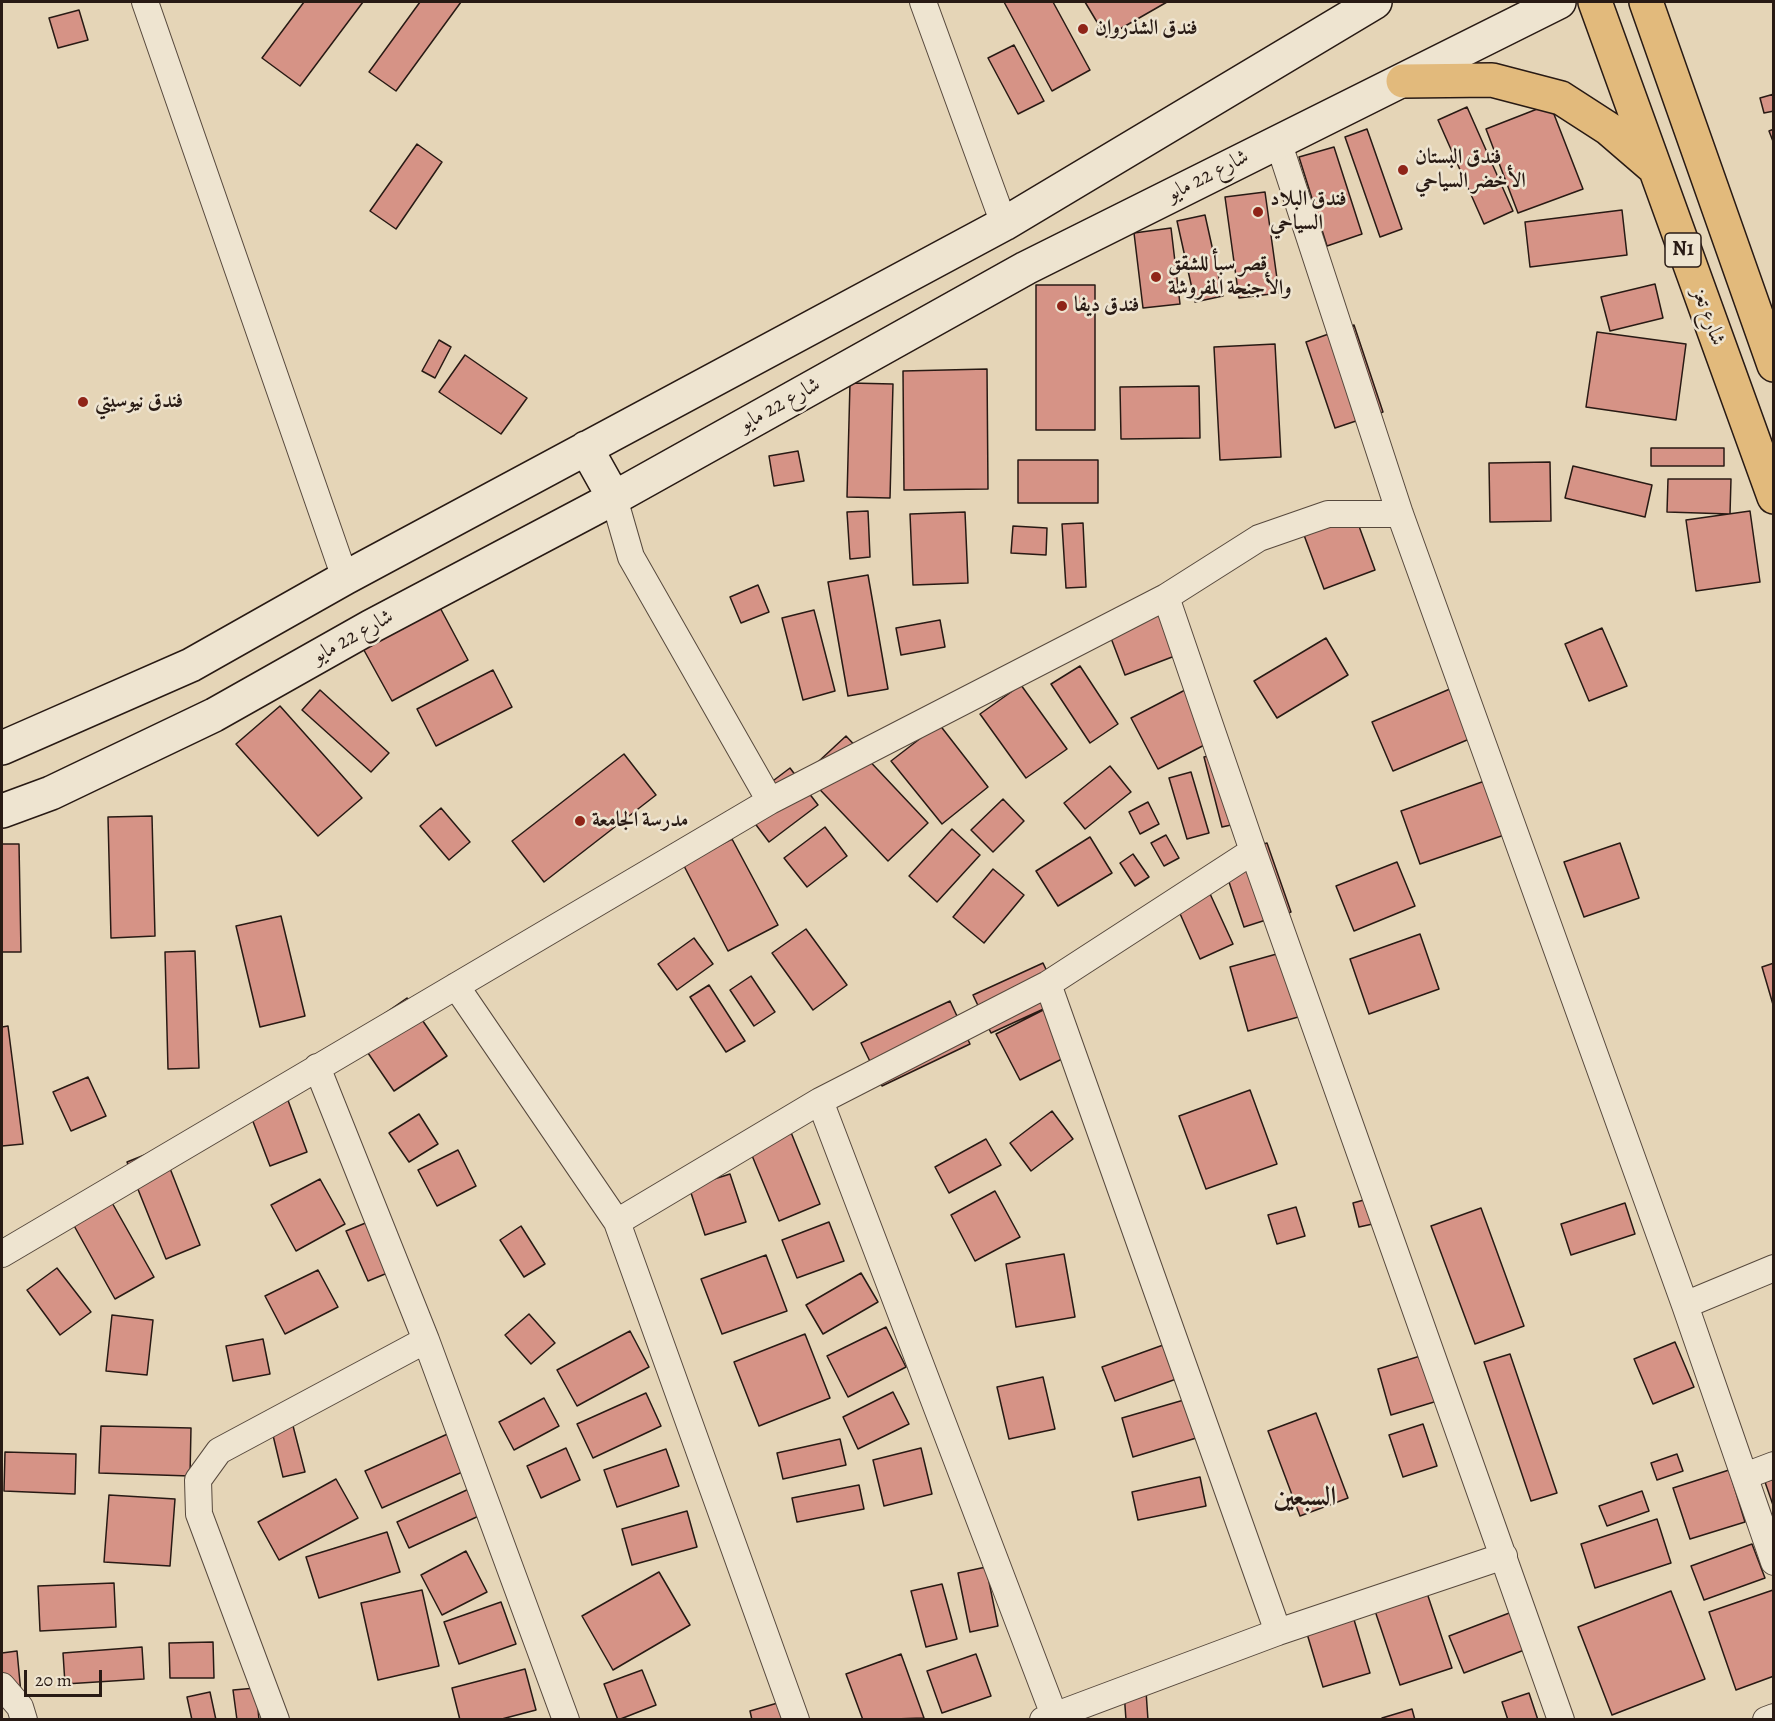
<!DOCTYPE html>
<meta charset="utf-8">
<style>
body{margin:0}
#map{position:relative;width:1775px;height:1721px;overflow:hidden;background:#e5d5b7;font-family:Alegreya,serif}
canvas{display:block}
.frame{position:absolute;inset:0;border:3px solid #281a14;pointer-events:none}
.scale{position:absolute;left:24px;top:1670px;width:78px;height:27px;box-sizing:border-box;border:3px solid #281a14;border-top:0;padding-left:8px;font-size:18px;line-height:21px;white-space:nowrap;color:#281a14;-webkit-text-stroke:4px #eee4d0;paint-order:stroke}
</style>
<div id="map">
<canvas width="1775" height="1721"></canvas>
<div class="frame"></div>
<div class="scale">20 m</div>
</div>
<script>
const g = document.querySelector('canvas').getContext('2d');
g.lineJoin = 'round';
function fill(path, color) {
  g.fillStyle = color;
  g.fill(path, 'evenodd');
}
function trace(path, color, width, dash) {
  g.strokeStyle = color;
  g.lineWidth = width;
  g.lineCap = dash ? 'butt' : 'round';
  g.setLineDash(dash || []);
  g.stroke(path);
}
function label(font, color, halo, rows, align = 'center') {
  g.font = font + ' Alegreya,Amiri,serif';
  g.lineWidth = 5;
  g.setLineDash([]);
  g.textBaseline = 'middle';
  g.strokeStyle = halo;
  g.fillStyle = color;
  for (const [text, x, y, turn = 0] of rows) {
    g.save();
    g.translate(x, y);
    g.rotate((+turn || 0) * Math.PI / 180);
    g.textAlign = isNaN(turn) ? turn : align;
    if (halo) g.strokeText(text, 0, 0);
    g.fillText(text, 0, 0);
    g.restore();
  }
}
const building = new Path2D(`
 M304 2H363L300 86 262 58Z
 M420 2H461L396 91 369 72Z
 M1004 2H1053L1090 70 1052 91Z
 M1085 2H1167L1106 37Z
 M79 10 88 40 58 48 49 18Z
 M1014 45 1044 101 1018 114 988 58Z
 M1774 94V111L1764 113 1760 98Z
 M1550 104 1583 189 1518 213 1486 129Z
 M1467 107 1513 211 1484 224 1438 120Z
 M1367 129 1402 229 1380 237 1345 137Z
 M1774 129V144L1769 131Z
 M417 144 442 162 396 229 370 211Z
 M1334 147 1362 234 1327 246 1299 157Z
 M1265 192 1279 293 1239 298 1225 197Z
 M1622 210 1627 255 1530 267 1525 222Z
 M1205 215 1223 296 1195 302 1177 221Z
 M1171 228 1180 304 1143 308 1134 233Z
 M1655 284 1663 318 1610 331 1601 297Z
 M1036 285H1095V430H1036Z
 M1354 325 1383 412 1335 428 1306 342Z
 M1597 332 1686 344 1676 420 1586 407Z
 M439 340 451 347 435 378 422 371Z
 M1275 344 1281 457 1220 460 1214 347Z
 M465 355 527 398 501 434 439 392Z
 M987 369 988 489 904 490 903 371Z
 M850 383 893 384 890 498 847 497Z
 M1199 386 1200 438 1121 439 1120 387Z
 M1651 448H1724V466H1651Z
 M798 451 804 481 774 486 769 456Z
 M1018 460H1098V503H1018Z
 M1550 462 1551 521 1490 522 1489 463Z
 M1573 466 1652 485 1645 517 1565 498Z
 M1668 479H1731L1730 514 1667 512Z
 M1352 507 1375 570 1324 589 1301 527Z
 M868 511 870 557 850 559 847 512Z
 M1750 511 1760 582 1696 591 1686 520Z
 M965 512 968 583 913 585 910 514Z
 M1083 523 1086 587 1066 588 1062 524Z
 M1013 526 1047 528 1046 555 1011 553Z
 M868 575 888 689 848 696 828 582Z
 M758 585 769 612 741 623 730 597Z
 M437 602 468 660 392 701 360 643Z
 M1161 604 1180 654 1125 675 1106 625Z
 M814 610 835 691 803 700 782 618Z
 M940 620 945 647 901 655 896 628Z
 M1602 628 1627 686 1589 701 1565 644Z
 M1326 638 1348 675 1277 718 1254 681Z
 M1080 666 1118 724 1090 743 1051 684Z
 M493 670 512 707 436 746 417 709Z
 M1021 685 1067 749 1026 778 980 714Z
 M1457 686 1479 735 1393 771 1372 722Z
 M1187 689 1214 740 1158 769 1131 718Z
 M320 690 389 753 371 772 302 710Z
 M280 706 362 798 318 836 236 744Z
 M939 724 988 787 942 824 891 761Z
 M846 736 928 823 888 861 805 774Z
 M624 754 656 795 544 882 512 841Z
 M1213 755 1231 825 1222 827 1204 757Z
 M1110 766 1131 792 1085 829 1064 803Z
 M790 768 818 805 769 842 741 805Z
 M1191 772 1209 833 1187 839 1169 778Z
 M1493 778 1513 832 1420 864 1401 811Z
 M1003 799 1024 821 993 852 971 830Z
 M1148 802 1159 824 1140 834 1129 812Z
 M441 808 470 842 449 860 420 826Z
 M152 816 155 936 111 938 108 817Z
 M825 827 847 856 807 887 784 858Z
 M952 829 980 855 937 902 909 876Z
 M1166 835 1179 858 1164 866 1151 843Z
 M1090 837 1112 873 1058 906 1036 871Z
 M732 839 778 925 728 951 683 864Z
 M1267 843 1291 912 1244 927 1221 858Z
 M1620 843 1639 898 1584 917 1564 862Z
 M2 844H19L21 952H2Z
 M1133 854 1149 877 1135 886 1120 863Z
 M1397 862 1415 906 1354 931 1336 886Z
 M993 869 1024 895 984 943 953 917Z
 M1206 885 1233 944 1200 959 1174 900Z
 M281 916 305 1016 260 1027 236 926Z
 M806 929 847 985 813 1010 772 953Z
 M1420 934 1439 989 1369 1014 1350 959Z
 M694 938 713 964 677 990 658 964Z
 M1291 950 1309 1014 1248 1031 1230 967Z
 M195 951 199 1068 168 1069 165 952Z
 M1043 963 1061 1001 991 1033 973 995Z
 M1774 963V1008L1762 967Z
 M751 976 775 1012 754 1026 730 990Z
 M709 985 745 1041 726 1052 690 997Z
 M407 998 447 1056 394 1091 355 1034Z
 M950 1001 970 1044 882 1086 861 1043Z
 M1055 1004 1078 1051 1020 1080 996 1034Z
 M8 1026 23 1144 2 1146V1027Z
 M88 1077 106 1116 71 1131 53 1092Z
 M282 1084 307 1152 270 1166 244 1098Z
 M1250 1090 1277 1164 1206 1189 1179 1116Z
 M1052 1111 1073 1139 1031 1171 1010 1143Z
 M419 1114 438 1144 409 1162 389 1133Z
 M788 1125 820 1204 779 1221 746 1141Z
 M986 1139 1001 1165 949 1193 935 1167Z
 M162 1148 200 1245 166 1259 127 1162Z
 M458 1150 476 1186 437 1206 418 1170Z
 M730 1174 746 1222 705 1235 689 1187Z
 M320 1179 345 1224 296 1251 271 1205Z
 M102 1185 154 1277 115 1299 63 1206Z
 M995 1191 1020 1237 975 1261 951 1215Z
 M1371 1198 1377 1223 1359 1227 1353 1203Z
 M1625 1203 1635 1234 1571 1255 1561 1224Z
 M1296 1207 1305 1236 1277 1244 1268 1215Z
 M1481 1208 1524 1326 1475 1344 1431 1226Z
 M385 1215 407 1265 368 1281 346 1231Z
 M829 1222 844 1261 797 1278 782 1240Z
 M521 1226 545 1264 524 1277 500 1240Z
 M1064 1254 1075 1317 1016 1327 1006 1264Z
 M766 1255 787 1311 722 1334 701 1279Z
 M57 1268 91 1312 60 1335 27 1290Z
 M318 1270 338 1307 285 1334 265 1296Z
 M861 1273 878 1302 823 1334 806 1305Z
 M529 1314 555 1343 531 1364 505 1335Z
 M112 1315 153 1320 147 1375 106 1371Z
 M886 1327 906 1367 848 1397 827 1356Z
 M630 1331 649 1367 577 1406 557 1370Z
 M805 1334 830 1398 759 1426 734 1362Z
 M263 1339 270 1374 233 1381 226 1346Z
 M1675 1342 1694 1387 1653 1404 1634 1359Z
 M1166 1344 1179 1378 1115 1401 1102 1367Z
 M1430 1353 1444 1399 1391 1415 1378 1369Z
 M1510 1354 1557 1493 1531 1501 1484 1362Z
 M1043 1377 1055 1429 1009 1439 997 1387Z
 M893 1392 909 1424 858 1449 843 1417Z
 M646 1393 661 1426 593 1458 577 1424Z
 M1201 1395 1213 1433 1133 1457 1122 1418Z
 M544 1398 559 1426 514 1450 499 1422Z
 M1316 1413 1348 1498 1300 1516 1268 1431Z
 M292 1422 305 1472 283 1477 271 1427Z
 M1423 1424 1437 1466 1403 1477 1389 1435Z
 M101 1426 191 1428 190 1476 99 1473Z
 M452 1432 469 1469 382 1508 365 1471Z
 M840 1439 846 1465 783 1479 777 1453Z
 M566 1448 580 1480 541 1498 527 1466Z
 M921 1448 932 1494 884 1506 873 1460Z
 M666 1449 679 1486 617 1507 604 1470Z
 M5 1452 76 1454 75 1494 4 1491Z
 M1677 1454 1683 1471 1657 1480 1651 1463Z
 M1729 1470 1745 1522 1690 1539 1673 1488Z
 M1200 1477 1206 1506 1138 1520 1132 1492Z
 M336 1479 358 1518 279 1560 258 1522Z
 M1774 1479V1508L1765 1482Z
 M482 1483 494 1509 409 1548 397 1522Z
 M859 1485 864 1509 797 1522 792 1498Z
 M1642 1491 1649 1511 1607 1526 1599 1506Z
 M109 1495 175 1499 170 1566 104 1562Z
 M687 1511 697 1547 632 1565 622 1529Z
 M1657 1519 1671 1563 1595 1588 1581 1544Z
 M387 1532 400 1572 319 1598 306 1557Z
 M1752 1544 1765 1578 1704 1600 1691 1566Z
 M466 1551 487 1592 442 1615 421 1575Z
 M986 1567 998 1626 970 1632 958 1573Z
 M659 1572 690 1625 613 1670 582 1616Z
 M1422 1578 1452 1668 1400 1685 1370 1596Z
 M114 1583 116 1627 40 1631 38 1586Z
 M942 1584 957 1639 926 1647 911 1591Z
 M422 1590 439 1666 378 1680 361 1603Z
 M1773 1590 1774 1676 1736 1690 1709 1612Z
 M1671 1591 1705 1679 1612 1715 1578 1627Z
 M501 1602 516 1644 459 1664 444 1622Z
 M1525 1607 1540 1644 1464 1673 1449 1636Z
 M1352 1613 1370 1673 1323 1687 1305 1627Z
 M213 1642 214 1678H170L169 1643Z
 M142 1647 144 1679 65 1684 63 1653Z
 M17 1651 22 1704 2 1706V1653Z
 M901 1654 924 1718 863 1720 846 1674Z
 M976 1654 991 1696 942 1713 927 1671Z
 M525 1669 536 1710 498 1720H460L452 1688Z
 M642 1670 656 1705 618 1720 604 1684Z
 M256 1688 259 1720H237L233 1690Z
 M1146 1691 1148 1720H1126L1124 1692Z
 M210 1692 216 1720H192L187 1697Z
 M1529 1693 1538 1720H1508L1502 1702Z
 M781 1702 786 1720H752L750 1711Z
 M1412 1709 1415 1720H1383L1382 1718Z`);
const street = new Path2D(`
 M145 2 345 578
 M923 2 1004 224
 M1278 141 1400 514 1685 1305 1774 1562
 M614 498 631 557 770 801
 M1166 597 1253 851 1561 1720
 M1048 984 1278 1632
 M456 986 617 1222 796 1720
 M317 1067 426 1340 566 1720
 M820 1101 1054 1715
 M617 1222 820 1101 1048 984 1253 851
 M2 1254 770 801 1166 597 1259 538 1328 514H1400
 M1685 1305 1774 1268
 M1745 1476 1774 1465
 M2 1686 20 1707 24 1720
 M276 1720 199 1514 198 1480 219 1451 426 1340
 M1043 1720 1278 1632 1504 1556
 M1766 1720 1774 1717`);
const secondary = new Path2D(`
 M586 448 614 498
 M2 748 191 665 345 578 1004 224 1375 2
 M2 811 51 793 214 715 370 627 614 498 1026 268 1559 2`);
const highway = new Path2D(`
 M1595 2 1774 497
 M1646 2 1774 365
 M1403 81 1492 80 1561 98 1609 129 1652 166`);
const markers = [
 [1083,29,6,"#8f2418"],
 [1403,170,6,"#8f2418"],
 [1258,212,6,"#8f2418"],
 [1156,277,6,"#8f2418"],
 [1062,306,6,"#8f2418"],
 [83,402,6,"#8f2418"],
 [580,821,6,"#8f2418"]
];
const shields = [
 [1683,250,36]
];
const shieldNames = [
 ["N1",1683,250]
];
const poiNames = [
 ["فندق الشذروان",1095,29],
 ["فندق البستان",1415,158],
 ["الأخضر السياحي",1415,182],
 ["فندق البلاد",1270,200],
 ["السياحي",1270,224],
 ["قصر سبأ للشقق",1168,265],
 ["والأجنحة المفروشة",1168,289],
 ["فندق ديفا",1074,306],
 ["فندق نيوسيتي",95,402],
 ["مدرسة الجامعة",592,821]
];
const streetNames = [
 ["شارع 22 مايو",1208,176,-27],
 ["شارع تعز",1708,317,70],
 ["شارع 22 مايو",780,405,-29],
 ["شارع 22 مايو",353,637,-29]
];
const districtNames = [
 ["السبعين",1305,1498]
];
fill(building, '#d69386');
trace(building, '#281a14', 1.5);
trace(street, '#57493d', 28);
trace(secondary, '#281a14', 36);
trace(highway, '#281a14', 36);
trace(street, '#eee4d0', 26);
trace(secondary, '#eee4d0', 33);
trace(highway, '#e2ba7c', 33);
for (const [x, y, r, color] of markers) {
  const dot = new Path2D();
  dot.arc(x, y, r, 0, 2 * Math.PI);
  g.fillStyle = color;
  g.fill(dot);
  trace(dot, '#eee4d0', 2);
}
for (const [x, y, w] of shields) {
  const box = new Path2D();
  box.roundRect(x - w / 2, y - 17, w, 34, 4.5);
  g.fillStyle = '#eee4d0';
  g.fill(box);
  trace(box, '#281a14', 1.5);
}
label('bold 20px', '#281a14', null, shieldNames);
label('bold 21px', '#281a14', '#eee4d0', poiNames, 'left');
label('21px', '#281a14', '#eee4d0', streetNames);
label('bold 27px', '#281a14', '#eee4d0', districtNames);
</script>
